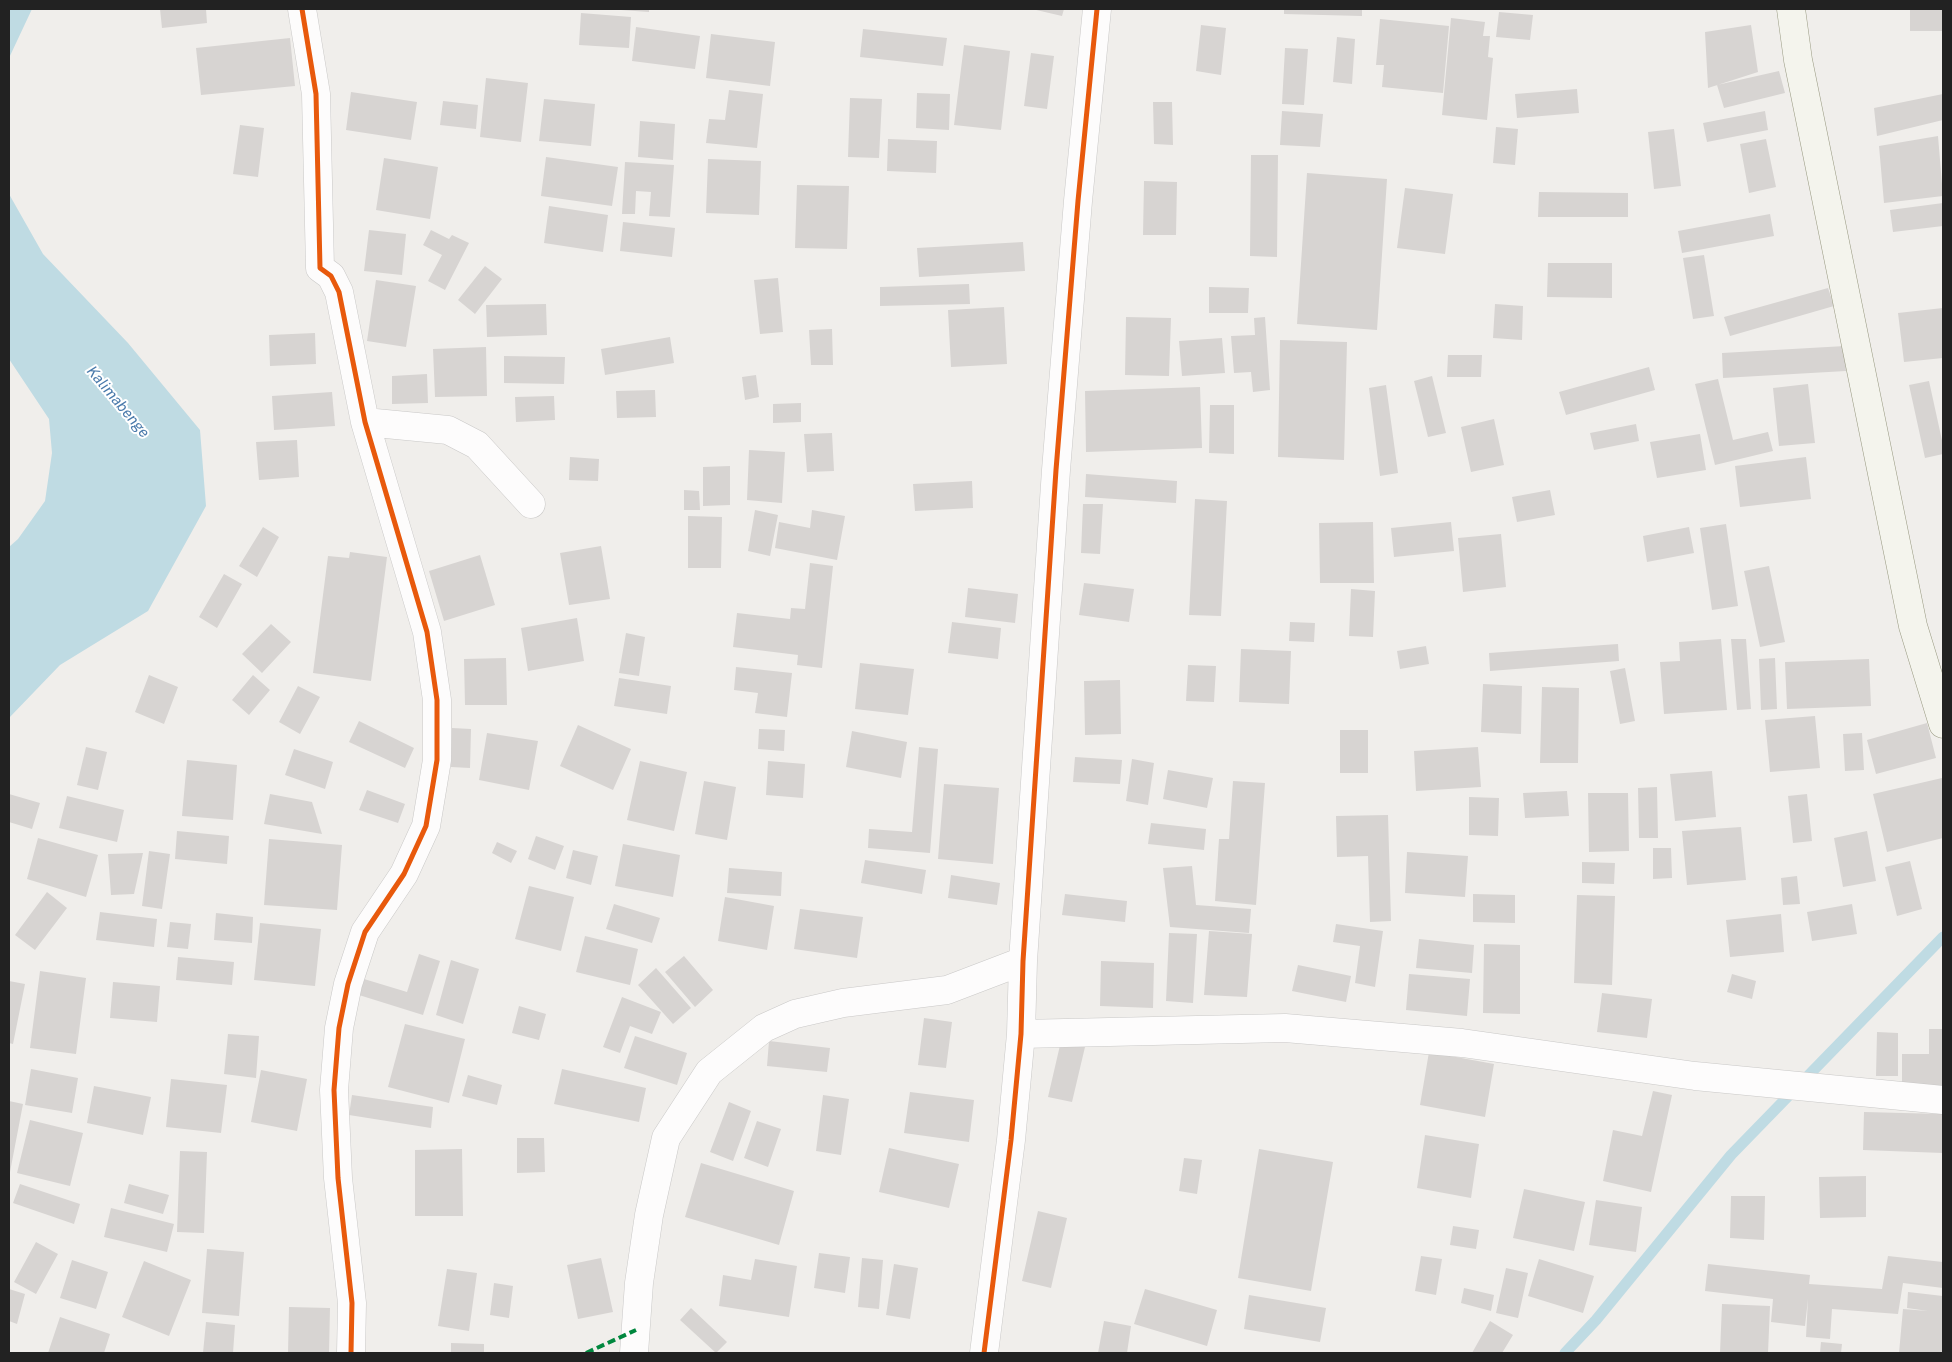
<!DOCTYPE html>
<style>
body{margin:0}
#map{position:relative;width:1952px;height:1362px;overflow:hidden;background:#f0eeeb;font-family:"Public Sans",sans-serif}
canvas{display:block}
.frame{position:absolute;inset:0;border:10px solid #222;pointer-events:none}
</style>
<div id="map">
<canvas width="1952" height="1362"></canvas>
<div class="frame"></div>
</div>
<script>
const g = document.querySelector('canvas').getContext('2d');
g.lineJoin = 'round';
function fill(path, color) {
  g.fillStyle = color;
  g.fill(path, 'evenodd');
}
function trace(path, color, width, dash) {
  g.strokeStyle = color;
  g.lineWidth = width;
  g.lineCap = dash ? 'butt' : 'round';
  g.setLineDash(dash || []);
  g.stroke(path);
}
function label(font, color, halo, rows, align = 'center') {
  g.font = font + ' "Public Sans",sans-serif';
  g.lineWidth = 4;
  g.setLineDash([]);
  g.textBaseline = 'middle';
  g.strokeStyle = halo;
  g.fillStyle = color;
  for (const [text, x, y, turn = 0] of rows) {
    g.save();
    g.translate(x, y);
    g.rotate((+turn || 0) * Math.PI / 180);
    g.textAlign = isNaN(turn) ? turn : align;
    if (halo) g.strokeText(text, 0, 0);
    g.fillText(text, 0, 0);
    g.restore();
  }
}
const water = new Path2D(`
 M9 9H32L9 58Z
 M9 194 43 254 128 343 200 430 206 506 148 611 60 665 9 718V547L18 539 45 501 52 453 49 419 9 359Z`);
const stream = new Path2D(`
 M1565 1353 1596 1320 1731 1155 1943 937`);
const building = new Path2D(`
 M160 9H206L207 23 162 28Z
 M621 9H649V12L621 10Z
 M1032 9H1064L1062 16Z
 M1284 9H1362V16L1284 14Z
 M1910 9H1943V31H1910Z
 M1499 12 1533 15 1530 40 1496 37Z
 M581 13 631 17 629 48 579 45Z
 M1451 18 1485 22 1483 36H1490L1488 57 1493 58 1487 120 1442 115Z
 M1380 19 1449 26 1443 93 1382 87 1384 65H1376Z
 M1201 25 1226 28 1221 75 1196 71Z
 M1751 25 1758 72 1708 88 1705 32Z
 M636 27 700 36 695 69 632 61Z
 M863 29 947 38 943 66 860 57Z
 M711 34 775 42 770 86 706 78Z
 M1337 37 1355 39 1352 84 1333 82Z
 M290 38 295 86 201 95 196 48Z
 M964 45 1010 51 1001 130 954 125Z
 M1285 48 1308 49 1304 105 1282 104Z
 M1031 53 1054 56 1047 109 1024 106Z
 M1779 71 1785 93 1724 108 1717 85Z
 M486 78 528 83 521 142 480 137Z
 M1577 89 1579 113 1517 118 1515 94Z
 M729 90 763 94 757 148 706 143 709 119 725 120Z
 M351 92 417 102 411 140 346 130Z
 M917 93 950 94 949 130 916 128Z
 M1943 94V120L1877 136 1874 108Z
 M850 98 882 99 879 158 848 157Z
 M544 99 595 104 591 146 539 141Z
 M443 101 478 105 476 129 440 125Z
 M1153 102H1172L1173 145 1154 144Z
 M1282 111 1323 114 1320 147 1280 145Z
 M1765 111 1768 130 1707 142 1703 123Z
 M640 121 675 124 673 160 638 157Z
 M240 125 264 128 258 177 233 174Z
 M1496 127 1518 129 1515 165 1493 163Z
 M1674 129 1681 186 1654 189 1648 132Z
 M1938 136 1943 196 1884 203 1879 146Z
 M888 139 937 141 936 173 887 171Z
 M1766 139 1776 187 1749 193 1740 144Z
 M1251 155H1278L1277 257 1250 256Z
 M546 157 618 167 612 206 541 196Z
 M384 158 438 167 430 219 376 210Z
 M708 159 761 161 759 215 706 213Z
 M625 162 674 165 670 217 649 216 651 192 636 191 635 214H622Z
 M1307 173 1387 179 1377 330 1297 324Z
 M1144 181 1177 182 1176 235H1143Z
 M797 185 849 186 847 249 795 248Z
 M1405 188 1453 194 1445 254 1397 248Z
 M1539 192 1628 193V217H1538Z
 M1943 203V226L1893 232 1890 210Z
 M549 206 608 215 603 252 544 243Z
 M1770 214 1774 236 1682 253 1678 231Z
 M623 222 675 228 672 257 620 251Z
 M369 230 406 234 402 275 364 271Z
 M431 230 449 239 452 235 469 243 445 290 428 281 442 255 423 245Z
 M1023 242 1025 271 919 277 917 248Z
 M1704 255 1714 316 1693 319 1683 258Z
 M1548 263H1612V298L1547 297Z
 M485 266 502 279 475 314 458 300Z
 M778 278 783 332 760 334 754 280Z
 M376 280 416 286 406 347 367 341Z
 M969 284 970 304 880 306V287Z
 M1209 287 1249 288 1248 313H1209Z
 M1828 288 1834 306 1730 336 1724 317Z
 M546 304 547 335 487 337 486 305Z
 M1495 304 1523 306 1522 340 1493 338Z
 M1004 307 1007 364 951 367 948 310Z
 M1943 308V358L1904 362 1898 313Z
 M1126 317 1171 318 1169 376 1125 375Z
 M1265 317 1270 390 1253 392 1251 372 1234 373 1231 336 1255 335 1254 318Z
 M832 329 833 365H811L809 330Z
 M315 333 316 364 270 366 269 335Z
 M670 337 674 363 605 375 601 349Z
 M1222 338 1225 373 1182 376 1179 341Z
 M1280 340 1347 342 1344 460 1278 457Z
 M1845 346 1846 371 1723 378 1722 353Z
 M486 347 487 396 435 397 433 349Z
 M1448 355H1482L1481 377H1447Z
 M504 356 565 357 564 384 504 383Z
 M1649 367 1655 390 1566 415 1559 392Z
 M427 374 428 403 392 404V376Z
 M756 375 759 397 745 400 742 377Z
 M1432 376 1446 433 1428 437 1414 381Z
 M1718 379 1733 440 1768 432 1773 451 1715 465 1695 384Z
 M1929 381 1943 445V454L1925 458 1909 385Z
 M1808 384 1815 443 1779 446 1773 388Z
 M1386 385 1398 473 1380 476 1369 388Z
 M1200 387 1202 448 1086 452 1085 391Z
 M655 390 656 417 617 418 616 391Z
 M332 392 335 426 274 430 272 396Z
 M554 396 555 420 516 422 515 397Z
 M801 403V422L773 423V404Z
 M1210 405H1234V454L1209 453Z
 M1494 419 1504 465 1471 472 1461 427Z
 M1636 424 1639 441 1594 450 1590 433Z
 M832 433 834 471 807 472 804 434Z
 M1700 434 1706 470 1657 478 1650 442Z
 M297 440 299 477 259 480 256 442Z
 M749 450 785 452 782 503 747 500Z
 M570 457 599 459 598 481 569 480Z
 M1806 457 1811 499 1740 507 1735 466Z
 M730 466V505L703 506V467Z
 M1086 474 1177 481 1176 503 1085 497Z
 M972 481 973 508 915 511 913 484Z
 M684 490 699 491 700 510H684Z
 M1550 490 1555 515 1517 522 1512 497Z
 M1195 499 1227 501 1221 616 1189 615Z
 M1083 504H1103L1100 554 1081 553Z
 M755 510 778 515 770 556 748 551Z
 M812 510 845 516 837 560 775 548 779 522 810 528Z
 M688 516 722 517 721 568H688Z
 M1373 522 1374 583H1320L1319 523Z
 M1451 522 1454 551 1394 557 1391 528Z
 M1726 524 1738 606 1712 610 1700 528Z
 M263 527 279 537 257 577 239 566Z
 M1689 527 1694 553 1647 562 1643 536Z
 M1501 534 1506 587 1463 592 1458 538Z
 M601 546 610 599 569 605 560 553Z
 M350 552 387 557 371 681 313 673 328 556 349 558Z
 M480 555 495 605 444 621 429 571Z
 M810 563 833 566 822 668 797 665 798 655 733 647 737 613 790 619 791 608 805 609Z
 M1769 566 1785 642 1760 647 1744 571Z
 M224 574 242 584 217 628 199 617Z
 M1084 583 1134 589 1129 622 1079 615Z
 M968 588 1018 594 1015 623 965 617Z
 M1351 589 1375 591 1373 637 1349 636Z
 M577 618 584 661 528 671 521 628Z
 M952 622 1001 628 998 659 948 653Z
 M1290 622 1315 623 1314 642 1289 641Z
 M271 624 291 642 262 673 242 654Z
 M626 633 645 637 639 676 619 673Z
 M1721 639 1727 710 1664 714 1660 662 1680 661 1679 642Z
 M1731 639H1746L1751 709 1737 710Z
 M1618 644 1619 661 1490 671 1489 653Z
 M1426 646 1429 664 1400 669 1397 651Z
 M1241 649 1291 651 1289 704 1239 702Z
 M506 658 507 705H465L464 659Z
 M1775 658 1777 709 1761 710 1759 659Z
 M1869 659 1871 706 1787 709 1785 662Z
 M860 663 914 669 908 715 855 709Z
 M1188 665 1216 666 1214 702 1186 701Z
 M736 667 792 673 787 717 755 713 758 693 734 690Z
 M1625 668 1635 721 1620 724 1610 671Z
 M149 675 178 687 164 724 135 712Z
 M253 675 270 690 249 715 232 700Z
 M619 678 671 686 667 714 614 706Z
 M1120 680 1121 734 1085 735 1084 681Z
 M1483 684 1522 686 1521 734 1481 732Z
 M298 686 320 697 300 734 279 722Z
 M1542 687 1579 688 1578 763H1540Z
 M1815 716 1820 768 1770 772 1765 720Z
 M359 721 414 748 405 768 349 742Z
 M1927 723 1936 758 1876 774 1867 740Z
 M578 725 631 749 613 790 560 766Z
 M452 728 471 729 470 768 451 767Z
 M759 729 785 730 784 751 758 749Z
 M1340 730H1368V773H1340Z
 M852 731 907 742 901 778 846 767Z
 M487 733 538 741 529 790 479 780Z
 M1862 733 1864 770 1845 771 1843 734Z
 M86 747 107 752 98 790 77 785Z
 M919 747 938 749 930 853 868 848 869 829 912 832Z
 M1478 747 1481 787 1416 791 1414 751Z
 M294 749 333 762 325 789 285 775Z
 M1075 757 1122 760 1120 784 1073 782Z
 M1132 759 1154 763 1148 805 1126 801Z
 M187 760 237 765 233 820 182 816Z
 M640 761 687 772 674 831 627 820Z
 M768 761 805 764 803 798 766 795Z
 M1168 770 1213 778 1207 808 1163 799Z
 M1712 771 1716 817 1675 821 1670 774Z
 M1942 778 1943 838 1887 852 1873 794Z
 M704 781 736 787 727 840 695 834Z
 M1233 781 1265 783 1256 905 1215 901 1219 839H1229Z
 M944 784 999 788 993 864 938 859Z
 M1657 787 1658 838H1639L1638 788Z
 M367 790 405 804 398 823 359 810Z
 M1567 791 1569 816 1525 818 1523 793Z
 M1588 793H1628L1629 851 1589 852Z
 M9 794 40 803 32 829 9 822Z
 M270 794 312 802 322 834 264 824Z
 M1807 794 1812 841 1793 843 1788 796Z
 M67 796 124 810 117 842 59 828Z
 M1469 797 1499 798 1498 836 1469 835Z
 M1388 815 1391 921 1370 922 1368 856 1337 857 1336 816Z
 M1151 823 1206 829 1204 850 1148 844Z
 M1741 827 1746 880 1687 885 1682 831Z
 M177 831 229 836 227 864 175 859Z
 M1867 831 1876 881 1843 887 1834 838Z
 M536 836 564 846 555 870 528 859Z
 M38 838 98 855 86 897 27 879Z
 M269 839 342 845 337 910 264 905Z
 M497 842 517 851 511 863 492 853Z
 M623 844 680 855 673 897 615 886Z
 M1653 848H1671L1672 878 1653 879Z
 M573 850 598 856 591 885 566 878Z
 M149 851 170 854 162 909 142 906Z
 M1407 852 1468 856 1465 897 1405 893Z
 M143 853 134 894 111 895 108 854Z
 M865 860 926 870 922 894 861 883Z
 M1910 861 1922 909 1897 916 1885 867Z
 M1582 862 1615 863 1614 884 1582 883Z
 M1192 866 1196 905 1251 909 1249 933 1170 927 1163 868Z
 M729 868 782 872 781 896 727 893Z
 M951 875 1000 883 997 905 948 898Z
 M1797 876 1800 904 1783 905 1781 878Z
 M529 886 574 897 561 951 515 939Z
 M47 892 67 908 35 950 15 935Z
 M1065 894 1127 901 1125 922 1062 915Z
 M1473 894 1515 895V923L1473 922Z
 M1577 895 1615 896 1612 985 1574 983Z
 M725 897 774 906 767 950 718 941Z
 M614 904 660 918 652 943 606 929Z
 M1852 904 1857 934 1812 941 1807 912Z
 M800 909 863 917 857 958 794 949Z
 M100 912 157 919 154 947 96 940Z
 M216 913 253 917 252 943 214 940Z
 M1781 914 1784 952 1730 957 1726 920Z
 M170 922 191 924 188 949 167 947Z
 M260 923 321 929 315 986 254 980Z
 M1336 924 1383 931 1375 987 1355 983 1360 946 1333 942Z
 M1209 931 1252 934 1247 997 1204 995Z
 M1169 933 1197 934 1193 1003 1166 1001Z
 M585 936 638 949 630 985 576 972Z
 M1419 939 1474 945 1472 973 1416 968Z
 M1484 944 1520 945V1014L1483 1013Z
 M419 954 440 961 423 1015 359 995 364 979 407 992Z
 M684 956 713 990 695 1007 665 972Z
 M178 957 234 962 232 985 176 980Z
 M451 960 479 969 463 1024 436 1015Z
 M1101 961 1154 963 1153 1008 1100 1006Z
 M1298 965 1351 976 1346 1002 1292 991Z
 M656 968 691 1008 673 1024 638 985Z
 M40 971 86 978 76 1054 30 1048Z
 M1409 974 1470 979 1467 1016 1406 1010Z
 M1732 974 1756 981 1752 999 1727 992Z
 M9 981 25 984 13 1044 9 1043Z
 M113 982 160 986 157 1022 110 1018Z
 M1602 993 1652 999 1647 1038 1597 1032Z
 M622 997 661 1012 652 1034 630 1026 620 1053 603 1047Z
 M519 1006 546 1014 539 1040 512 1033Z
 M924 1018 952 1022 946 1068 918 1065Z
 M405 1024 465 1039 449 1103 388 1087Z
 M1929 1029H1943V1087H1902V1054H1929Z
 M1877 1032 1898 1033V1076H1876Z
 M228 1034 259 1036 256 1078 224 1074Z
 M635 1036 687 1053 677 1085 624 1068Z
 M769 1041 830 1048 827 1072 767 1066Z
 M1061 1041 1085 1047 1072 1102 1048 1097Z
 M1429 1052 1494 1064 1485 1117 1420 1105Z
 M31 1069 78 1078 72 1113 25 1105Z
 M562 1069 646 1088 639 1122 554 1104Z
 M261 1070 307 1079 297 1131 251 1122Z
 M468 1075 502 1085 497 1105 462 1096Z
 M171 1079 227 1085 221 1133 166 1127Z
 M94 1086 151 1097 143 1135 87 1123Z
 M1653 1091 1672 1095 1651 1192 1603 1181 1613 1130 1642 1136Z
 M910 1092 974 1100 969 1142 904 1133Z
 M352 1095 433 1107 431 1128 349 1115Z
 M823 1095 849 1099 841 1155 816 1151Z
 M9 1101 23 1104 10 1172H9Z
 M729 1102 751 1111 733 1161 710 1152Z
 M1864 1112 1943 1114V1153L1863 1150Z
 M30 1120 83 1133 70 1186 17 1173Z
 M757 1121 781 1129 768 1167 744 1158Z
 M1425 1135 1479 1144 1471 1198 1417 1188Z
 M517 1138H544L545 1172 517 1173Z
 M889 1148 959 1164 949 1208 879 1192Z
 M462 1149 463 1216H415V1150Z
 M1259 1149 1333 1162 1311 1291 1238 1278Z
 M180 1151 207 1152 204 1233 177 1232Z
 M1184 1158 1202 1160 1197 1194 1179 1191Z
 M701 1163 794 1191 779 1245 685 1217Z
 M1866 1176V1217L1820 1218 1819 1177Z
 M20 1184 80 1204 74 1224 13 1203Z
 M129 1184 169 1195 163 1214 124 1203Z
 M1524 1189 1585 1202 1574 1251 1513 1238Z
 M1731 1196H1765L1764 1240 1730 1238Z
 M1596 1200 1642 1207 1636 1252 1589 1245Z
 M111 1208 174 1224 167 1252 104 1237Z
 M1038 1211 1067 1218 1051 1288 1022 1281Z
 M1453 1226 1479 1230 1476 1249 1450 1245Z
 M36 1242 58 1254 36 1294 14 1282Z
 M207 1249 244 1252 239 1316 202 1313Z
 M819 1253 850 1257 845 1293 814 1288Z
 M1421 1256 1442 1259 1436 1295 1415 1291Z
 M1888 1256 1943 1262V1288L1903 1283 1898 1314 1832 1309 1830 1339 1806 1337 1808 1299 1805 1326 1771 1322 1773 1299 1705 1291 1708 1264 1810 1275 1809 1284 1882 1289Z
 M601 1258 613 1312 578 1319 567 1265Z
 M862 1258 883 1260 879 1309 858 1307Z
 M755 1259 797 1266 789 1317 719 1306 723 1275 751 1280Z
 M1539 1259 1594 1276 1583 1313 1528 1296Z
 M72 1260 108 1272 96 1309 60 1298Z
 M144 1261 191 1280 169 1336 122 1317Z
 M894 1264 918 1268 910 1319 886 1315Z
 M1506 1268 1528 1273 1518 1318 1496 1313Z
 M447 1269 477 1273 469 1331 438 1326Z
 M494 1283 513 1286 509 1318 490 1315Z
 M1464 1288 1494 1295 1491 1311 1461 1303Z
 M9 1289 25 1294 17 1324 9 1321Z
 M1145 1289 1217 1310 1207 1346 1134 1324Z
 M1908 1292 1943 1296V1353H1899L1903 1309 1928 1311 1907 1308Z
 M1249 1295 1326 1308 1320 1342 1244 1329Z
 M1722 1304 1770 1306 1768 1353H1720Z
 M289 1307 330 1308 329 1353H288Z
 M691 1308 727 1342 716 1353 680 1320Z
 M60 1317 110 1334 104 1353H48Z
 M1104 1321 1131 1326 1127 1353H1098Z
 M1490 1321 1513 1335 1502 1353H1472Z
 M206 1322 235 1325 233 1353H203Z
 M1821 1342 1842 1344 1841 1353H1820Z
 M451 1343 484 1344V1353H451Z`);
const street = new Path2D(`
 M302 9 316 94 320 268 331 276 339 292 365 422 427 632 437 700V760L426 826 404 874 365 932 348 984 339 1028 334 1090 338 1178 352 1303 351 1353
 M365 422 448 430 477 445 531 504
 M1021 1034 1285 1028 1462 1043 1695 1076 1943 1100
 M634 1353 639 1283 649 1215 666 1138 709 1072 764 1028 795 1014 843 1003 947 990 1023 961
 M984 1353 1011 1140 1021 1034 1023 961 1056 470 1078 201 1097 9`);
const secondary = new Path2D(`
 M1791 9 1798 60 1913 626 1943 724`);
const quiet = new Path2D(`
 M586 1353 636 1330`);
const cycleway = new Path2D(`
 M302 9 316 94 320 268 331 276 339 292 365 422 427 632 437 700V760L426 826 404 874 365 932 348 984 339 1028 334 1090 338 1178 352 1303 351 1353
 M984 1353 1011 1140 1021 1034 1023 961 1056 470 1078 201 1097 9`);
const waterNames = [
 ["Kalimabenge",118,402,50]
];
fill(water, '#bfdbe3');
trace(stream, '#bfdbe3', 11);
fill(building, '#d7d4d2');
trace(street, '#c9c8c7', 29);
trace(secondary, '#999a82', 29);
trace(street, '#fdfcfc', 28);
trace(secondary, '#f4f4ed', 28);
trace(quiet, '#00873e', 4, [8, 4]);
trace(cycleway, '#e8590c', 5);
label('italic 15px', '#4a7aab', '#fff', waterNames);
</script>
